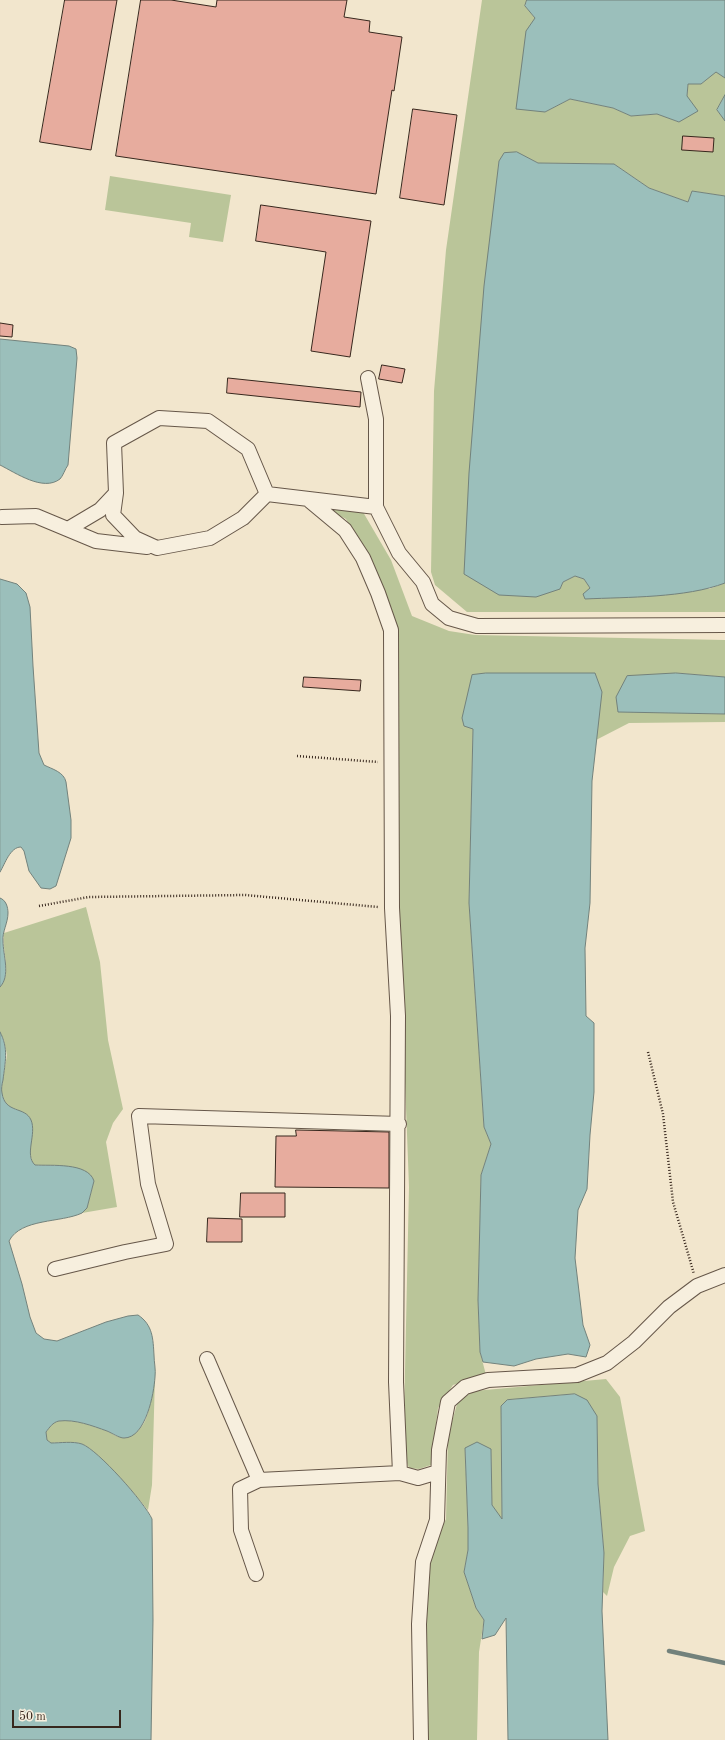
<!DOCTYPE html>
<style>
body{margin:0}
#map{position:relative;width:725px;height:1740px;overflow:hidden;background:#f2e6cd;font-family:"Old Standard TT",serif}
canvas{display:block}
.scale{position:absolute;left:12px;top:1710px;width:109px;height:18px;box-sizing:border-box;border:2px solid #37271d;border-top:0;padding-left:5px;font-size:12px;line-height:14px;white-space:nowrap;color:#37271d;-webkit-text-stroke:3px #f7efde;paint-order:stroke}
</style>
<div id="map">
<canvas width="725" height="1740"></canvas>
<div class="scale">50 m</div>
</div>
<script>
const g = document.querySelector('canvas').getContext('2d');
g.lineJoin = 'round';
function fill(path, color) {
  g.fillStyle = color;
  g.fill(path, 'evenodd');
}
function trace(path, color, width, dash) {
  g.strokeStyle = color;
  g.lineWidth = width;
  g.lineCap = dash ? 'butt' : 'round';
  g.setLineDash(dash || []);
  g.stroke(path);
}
const green = new Path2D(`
 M482 0H527L525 6 535 18 545 112 570 99 613 108 631 116 658 114 679 122 687 96 688 84H701L716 71 725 78V95L717 110 725 121V196L692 191 688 202 649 188 614 164 538 163 516 152 499 161 498 172 560 589 563 582 575 576 584 579 590 588 709 589 725 583V612H467L435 585 431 572 434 391 446 250Z
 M110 176 231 195 223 242 189 237 191 223 105 210Z
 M323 504 363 512 391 560 412 616 449 631 475 635 725 640V677L676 673 648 712 725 714V722L629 723 596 740 598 718 473 729 469 903 484 1127 491 1144 481 1175 478 1300 480 1352 486 1375 453 1385 438 1408 431 1465 419 1469 409 1468 406 1460 404 1417 409 1187 400 948 396 768 398 642 375 574 346 519 325 508Z
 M86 907 100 962 108 1040 123 1109 113 1123 106 1142 117 1207 82 1213 87 1208 94 1181 60 1165H35L32 1162 31 1157 24 1113 9 1107 4 1100 1 1091 7 1055 4 1040 0 1032V987C13 974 1 949 4 933Z
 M155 1376 152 1485 148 1510C138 1497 95 1448 82 1444 73 1441 60 1443 51 1443L47 1440 46 1432C49 1428 53 1422 59 1421 75 1419 93 1426 107 1431 112 1434 119 1438 124 1438 132 1438 142 1428 145 1421 151 1407 153 1391 155 1376Z
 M606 1379 620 1397 645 1531 630 1536 614 1567 607 1596 603 1592 604 1553 598 1484 597 1416 575 1394 507 1400 501 1406 502 1520 492 1506 491 1449 465 1448 468 1528V1550L464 1572 476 1608 484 1620 479 1652 477 1740H427V1586L430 1551 446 1519 448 1435 458 1401 474 1391Z`);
const water = new Path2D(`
 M527 0H725V78L716 72 701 84H688L687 96 698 111 679 122 657 114 631 116 613 108 570 99 545 112 516 109 526 31 535 18 525 6Z
 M725 95V121L717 110Z
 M517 152 538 163 614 164 649 188 688 202 692 191 725 196V583C686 598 627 597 585 599L583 594 590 588 584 579 575 576 563 582 560 589 536 597 499 595 464 574 469 473 484 286 499 161 504 153Z
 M0 339 69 346 76 349 77 358 68 465C65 469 63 476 60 479 43 492 16 473 0 465Z
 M0 579 17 584 26 593 30 607 33 666 39 753 44 765C52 769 64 772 66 782L71 820V838L56 886 50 889 41 888 29 871 24 851 21 847C10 847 5 864 0 872Z
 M486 673H595L602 692 592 781 590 903 585 948 586 1016 594 1023V1092L590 1135 587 1189 578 1210 575 1258 583 1325 590 1345 586 1357 568 1354 536 1359 514 1366 483 1362 480 1352 478 1300 481 1175 491 1144 484 1127 469 903 473 729 464 726 462 718 472 675Z
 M676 673 725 677V714L618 712 616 697 627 676Z
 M0 898C6 900 8 907 8 913 8 923 2 932 3 941 3 955 11 976 0 987Z
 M0 1032C9 1048 5 1063 3 1080 2 1084 1 1089 2 1093 5 1114 25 1106 31 1120 37 1134 24 1155 35 1165 51 1166 88 1162 94 1181L87 1208 82 1213C61 1223 21 1218 9 1241L22 1284 30 1317 36 1333 44 1339 57 1341 106 1322 128 1316 138 1315C153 1325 153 1339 154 1355 154 1362 156 1370 155 1377 154 1393 146 1438 124 1438 119 1438 112 1433 107 1431 93 1426 75 1419 59 1421 53 1422 49 1428 46 1432L47 1440 51 1443C60 1443 73 1441 82 1444 98 1450 145 1503 152 1519L153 1620 151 1740H0Z
 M575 1394 587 1400 597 1416 598 1484 604 1553 602 1611 608 1740H508L506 1618 495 1635 482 1639 484 1620 476 1608 464 1572 468 1550V1528L465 1448 477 1442 491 1449 492 1505 502 1519 501 1406 507 1400Z`);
const stream = new Path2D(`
 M669 1651 725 1663`);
const building = new Path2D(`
 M65 0H117L91 150 40 142Z
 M141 0H171L216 7 217 0H347L344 17 370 21 369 32 402 37 394 91 392 90 376 194 116 156Z
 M413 109 457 115 444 205 400 198Z
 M683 136 714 138 713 152 682 150Z
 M261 205 371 221 350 357 311 351 326 252 256 241Z
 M0 323 13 325 12 337 0 336Z
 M382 365 405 369 402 383 379 379Z
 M228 378 361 392 360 407 227 393Z
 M304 677 361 680 360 691 303 687Z
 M296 1130 389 1132V1188L275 1187 276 1136H296Z
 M241 1193H285V1217H240Z
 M208 1218 242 1219V1242H207Z`);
const path = new Path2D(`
 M297 756 378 762
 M39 906 89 897 245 895 378 907
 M648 1052 663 1114 673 1202 694 1274`);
const minor = new Path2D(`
 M368 378 376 419V507L399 553 423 582 432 604 449 618 477 626 725 625
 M267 494 243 518 210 538 157 548 135 538 113 515 116 493 114 443 159 418 208 421 248 449 267 494 376 507
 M309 500 345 530 363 558 378 593 391 630 392 908 398 1016 396 1382 400 1473
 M2 517 36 516 96 541 147 547
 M68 529 100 510 116 493
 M55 1269 125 1252 166 1244 148 1184 139 1116 399 1124
 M207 1359 259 1480 400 1473 418 1478 438 1472
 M256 1574 241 1530 240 1489 259 1480
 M421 1740 419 1624 423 1562 437 1520 439 1450 448 1402 465 1387 488 1380 577 1375 607 1363 634 1342 669 1307 697 1286 725 1275`);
fill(green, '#bac599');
fill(water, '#9bbfbb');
trace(water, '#73827c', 1);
trace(stream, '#73827c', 4.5);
fill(building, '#e7ac9e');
trace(building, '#37271d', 1);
trace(minor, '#665749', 16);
trace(path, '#37271d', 2.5, [1, 2]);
trace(minor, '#f7efde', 14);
</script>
